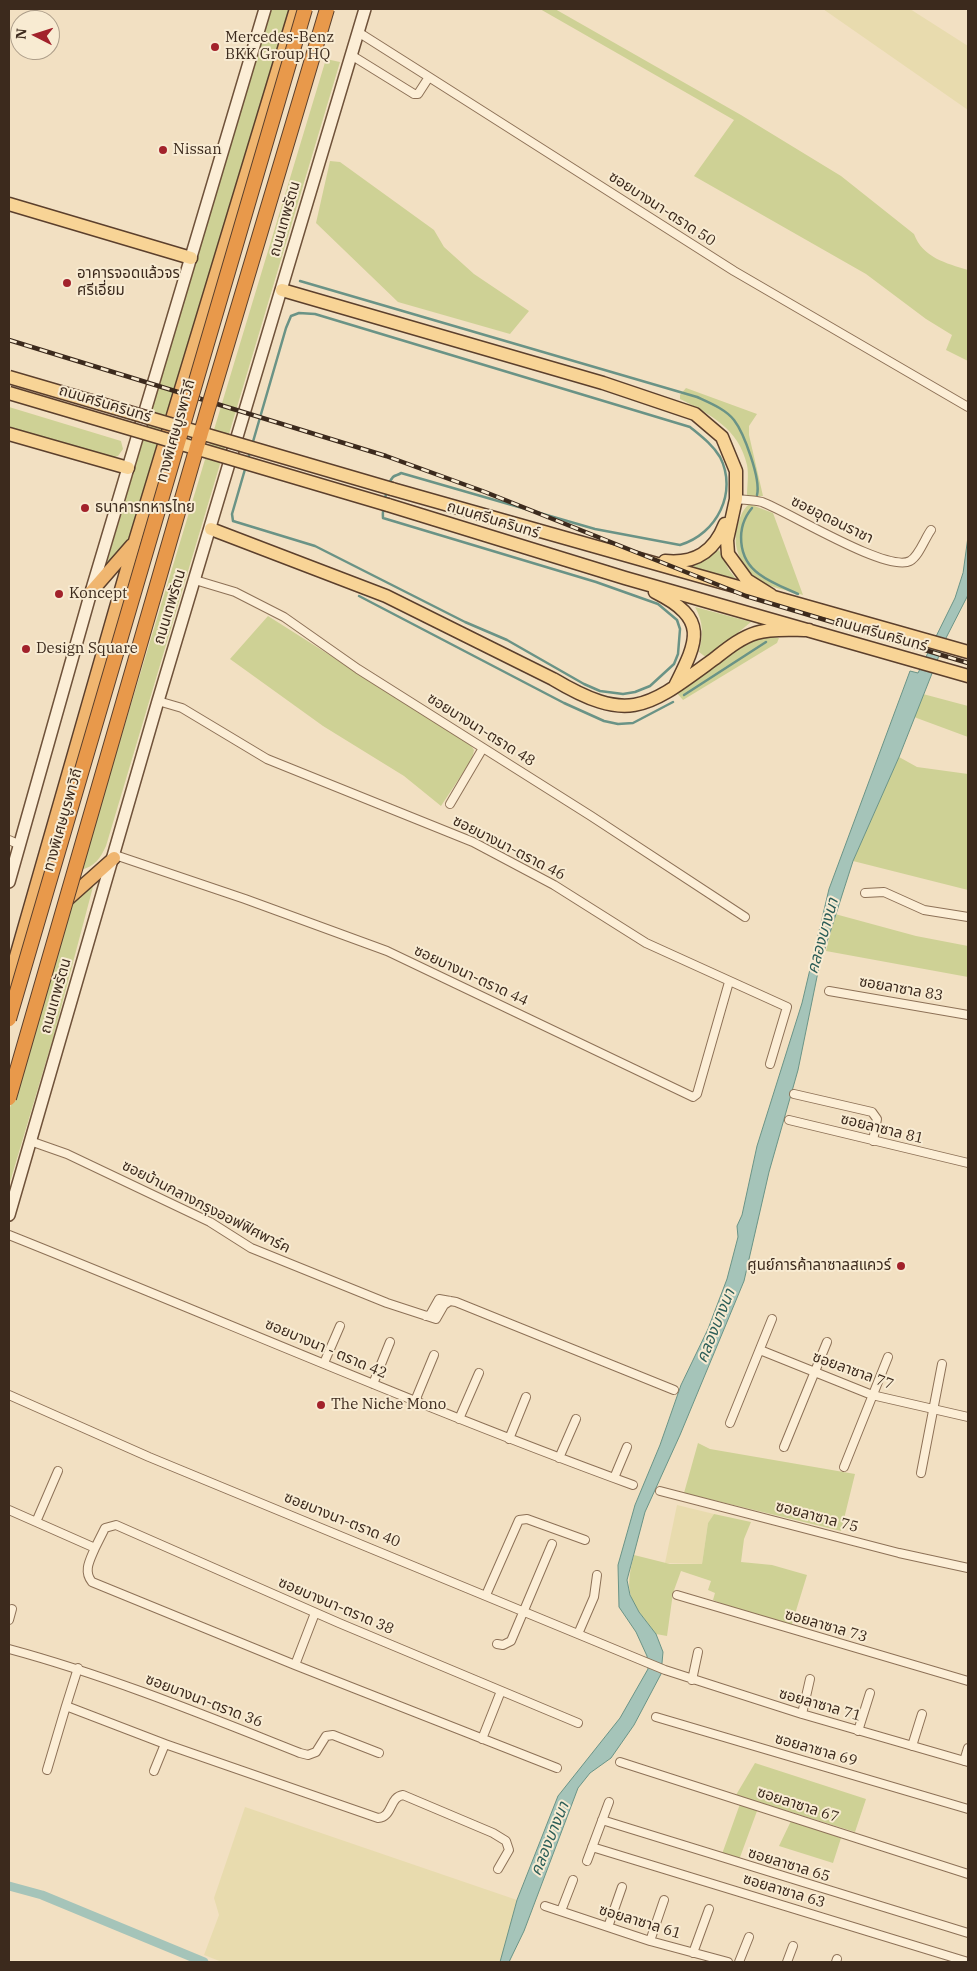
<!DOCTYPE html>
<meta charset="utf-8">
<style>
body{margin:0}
#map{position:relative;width:977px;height:1971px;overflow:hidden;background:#f2e0c2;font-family:"IBM Plex Serif",serif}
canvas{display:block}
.frame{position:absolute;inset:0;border:10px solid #3c2a1d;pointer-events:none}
.north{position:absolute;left:10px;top:10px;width:50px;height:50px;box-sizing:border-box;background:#f8ebd2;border:1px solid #ad9e8a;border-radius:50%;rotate:275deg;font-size:14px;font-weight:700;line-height:20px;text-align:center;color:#3c2a1d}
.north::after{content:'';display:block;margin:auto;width:18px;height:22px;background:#a2222b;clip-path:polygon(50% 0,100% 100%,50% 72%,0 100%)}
</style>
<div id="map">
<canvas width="977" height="1971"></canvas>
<div class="frame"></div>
<div class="north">N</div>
</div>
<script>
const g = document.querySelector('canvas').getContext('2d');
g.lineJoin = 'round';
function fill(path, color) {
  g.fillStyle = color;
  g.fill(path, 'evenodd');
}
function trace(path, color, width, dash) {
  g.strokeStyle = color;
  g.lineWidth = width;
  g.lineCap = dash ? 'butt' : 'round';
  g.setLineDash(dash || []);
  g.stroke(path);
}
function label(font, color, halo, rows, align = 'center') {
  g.font = font + ' "IBM Plex Serif","Noto Sans Thai",serif';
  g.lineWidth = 4;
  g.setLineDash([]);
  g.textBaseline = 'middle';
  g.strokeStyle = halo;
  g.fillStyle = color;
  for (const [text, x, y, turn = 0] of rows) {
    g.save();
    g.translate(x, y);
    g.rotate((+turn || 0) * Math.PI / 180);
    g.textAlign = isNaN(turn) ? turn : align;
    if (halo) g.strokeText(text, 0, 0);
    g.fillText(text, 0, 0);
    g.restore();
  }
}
const farmland = new Path2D(`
 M823 9H910L968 46V110Z
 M677 1505 714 1514 708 1523 702 1564 665 1563Z
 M245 1807 517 1900 500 1962H222L204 1955 219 1915 214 1898Z`);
const green = new Path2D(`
 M271 9H291L135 531 110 563 107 562Z
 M540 9H555L741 115 841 176 914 234C923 258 946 263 968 270V361L946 350 952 335 926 319 866 274 694 176 734 120Z
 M326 59 340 62 106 846C100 859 95 866 81 870Z
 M330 161 340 162 434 230 444 247 474 274 529 311 510 334 398 302 316 223Z
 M686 388 757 414 749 426V435L763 496H747C747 487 749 474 747 465 739 429 710 414 680 399V395Z
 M9 407 121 441 123 449 118 456 109 459 9 427Z
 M749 504 773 513 803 595C792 591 767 587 758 580 742 567 732 549 737 528 739 520 742 510 749 504Z
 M719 550 729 570 736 579 693 568 694 564Z
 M695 607 751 622 707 658 699 652C703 635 704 623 695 607Z
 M268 616 470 744 474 750 472 759 441 806 404 776 323 726 230 659Z
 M768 637 779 638 777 643 683 700 676 692 752 639Z
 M923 694 968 706V737L914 717Z
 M899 757 917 767 968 774V890L853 861Z
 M94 883 53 1038 10 1182 9 1111 74 898Z
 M835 914 916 936 968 946V977L826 951Z
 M698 1443 710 1449 855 1474 841 1531 684 1493Z
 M714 1514 751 1522 744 1539 741 1562 772 1565 807 1575 791 1627 740 1611 713 1600 715 1593 708 1590 711 1581 681 1571 673 1593 667 1636 656 1634C631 1601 623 1596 634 1555L670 1564H702L708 1523Z
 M755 1763 866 1799 855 1832 736 1795Z
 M740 1804 757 1811 739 1860 722 1854Z
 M791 1821 841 1838 833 1863 779 1846Z`);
const water = new Path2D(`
 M968 537V595L946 638 899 757 853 861 819 967 798 1070 769 1172 744 1281 680 1435 645 1512 627 1580 630 1595 639 1612 656 1634 663 1652 661 1674 634 1725 611 1758 590 1773 578 1788 524 1931 509 1962H500L517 1900 558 1796 620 1718 648 1669 647 1656 636 1632 619 1607 618 1565 635 1505 660 1445 681 1385 708 1329 727 1279 738 1237 737 1226 742 1215 757 1146 802 1003 829 889 910 671 918 673 955 598 963 573Z`);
const stream = new Path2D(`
 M300 281 697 397C710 403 725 409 734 420 744 433 761 479 757 495
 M299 313 315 314 690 427C701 436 713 445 720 457 738 492 717 534 680 545L595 529 401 473C399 475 395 475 393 477 387 483 382 510 383 518L596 582 658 604 677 620 680 629 678 654 674 664 650 686 635 692 623 694 600 691 584 684 507 640 465 622 315 546 233 521 232 514 286 328 291 316Z
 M752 508C736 527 737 558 759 574 771 583 785 588 798 594
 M359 596 564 703 604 721 618 724 633 723 673 702
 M684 695 766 642`);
const canal = new Path2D(`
 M9 1886 42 1895 204 1962`);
const minor = new Path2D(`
 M358 32 429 77
 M351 55 414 94H418L429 77 734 271 968 407
 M736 499C744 500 754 500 762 502 789 512 887 573 910 561 919 556 925 538 931 530
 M195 580 235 592 284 617 358 669 591 816 745 917
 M158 701 182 708 267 759 473 842 554 885 646 943 787 1007 770 1064
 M450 804 483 748
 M9 840 20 845
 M115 855 245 899 387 951 693 1097 697 1094 729 982
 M865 893 884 892 924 910 968 917
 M829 991 968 1015
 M794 1094 872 1112 877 1119 873 1141
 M789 1120 968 1163
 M30 1141 67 1154 210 1222 251 1248 387 1303 436 1319 444 1305 450 1301
 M9 1235C217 1318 422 1408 633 1485
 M426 1316 430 1315 439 1299 456 1302 674 1390
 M760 1350 872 1395 968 1417
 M324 1363 340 1326
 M373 1384 390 1342
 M9 1395 149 1457 665 1670 802 1714 968 1762
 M415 1401 434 1355
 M459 1419 479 1373
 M730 1423 772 1319
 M509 1439 526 1397
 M784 1447 827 1342
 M559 1458 576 1419
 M844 1467 888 1357
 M921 1473 942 1364
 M614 1478 627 1447
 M660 1491 899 1553 968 1568
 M9 1510 95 1548 105 1528 116 1525 339 1623 578 1723
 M36 1522 58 1471
 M95 1548C90 1560 83 1571 92 1582L295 1665 557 1768
 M486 1595 519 1520 527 1519 585 1540
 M677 1595 968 1681
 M9 1620 12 1609
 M578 1634 594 1597 597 1575
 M497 1644 503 1645 511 1641 552 1544
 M9 1649C109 1676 204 1715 300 1753L308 1755 316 1752 326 1736 333 1735 379 1753
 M295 1665 315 1613
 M78 1668 66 1706 165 1744 378 1818C393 1817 389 1797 403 1795L493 1833 506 1841 509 1850 498 1869
 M692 1680 698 1652
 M802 1714 810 1679
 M656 1717 968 1809
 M858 1731 870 1693
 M482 1739 501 1691
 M912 1746 922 1714
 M964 1761 968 1748
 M620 1762 968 1874
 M47 1770 66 1706
 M154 1771 165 1744
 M602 1820 968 1933
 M592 1847 968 1962
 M587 1861 609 1802
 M545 1906 650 1941 728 1962
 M561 1911 573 1880
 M608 1927 622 1887
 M650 1941 664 1900
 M693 1953 709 1909
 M739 1962 749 1937
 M787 1962 793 1946
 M836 1962 837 1959`);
const secondary = new Path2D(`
 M9 882 91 592 265 9
 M9 1215 158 701 365 9`);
const primary = new Path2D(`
 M9 204 191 258
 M282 290 603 383 695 414 722 437 736 471V499L727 540 728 554 747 580 771 595
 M9 434 128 468
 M392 489 968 652
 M388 505 625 578 968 676
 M211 529 386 596 553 679C630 725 648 707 714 659 727 649 740 638 756 633 772 628 792 630 809 630
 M665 561C695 564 714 552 725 524
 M655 592C709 619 698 640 675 686`);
const trunk = new Path2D(`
 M91 592 132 545
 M68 899 114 858
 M9 981 135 541 296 9`);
const rail = new Path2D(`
 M9 340 386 456 485 492 746 596 968 663`);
const primaryBridge = new Path2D(`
 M9 377 392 489
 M9 393 388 505`);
const motorwayBridge = new Path2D(`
 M9 1019 305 9
 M9 1098 207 412 327 9`);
const markers = [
 [215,47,5,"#a2222b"],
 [163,150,5,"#a2222b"],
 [67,283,5,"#a2222b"],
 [85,508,5,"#a2222b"],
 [59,594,5,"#a2222b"],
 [26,649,5,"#a2222b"],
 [901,1266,5,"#a2222b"],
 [321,1405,5,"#a2222b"]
];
const poiNames = [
 ["Mercedes-Benz",225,38],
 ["BKK Group HQ",225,55],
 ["Nissan",173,150],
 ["อาคารจอดแล้วจร",77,274],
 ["ศรีเอี่ยม",77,291],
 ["ธนาคารทหารไทย",95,508],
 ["Koncept",69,594],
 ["Design Square",36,649],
 ["ศูนย์การค้าลาซาลสแควร์",891,1266,"right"],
 ["The Niche Mono",331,1405]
];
const streetNames = [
 ["ซอยบางนา-ตราด 50",662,209,33],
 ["ถนนเทพรัตน",285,219,-74],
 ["ถนนศรีนครินทร์",105,404,17],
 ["ทางพิเศษบูรพาวิถี",176,431,-74],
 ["ถนนศรีนครินทร์",493,520,17],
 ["ซอยอุดอนราชา",832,520,26],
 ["ถนนเทพรัตน",170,607,-73],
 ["ถนนศรีนครินทร์",881,634,16],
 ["ซอยบางนา-ตราด 48",481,730,32],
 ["ทางพิเศษบูรพาวิถี",63,820,-74],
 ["ซอยบางนา-ตราด 46",509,848,27],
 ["ซอยบางนา-ตราด 44",471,976,25],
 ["ซอยลาซาล 83",901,989,10],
 ["ถนนเทพรัตน",56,996,-74],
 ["ซอยลาซาล 81",882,1129,14],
 ["ซอยบ้านกลางกรุงออฟฟิศพาร์ค",206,1207,27],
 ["ซอยบางนา - ตราด 42",326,1349,23],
 ["ซอยลาซาล 77",853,1371,20],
 ["ซอยลาซาล 75",817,1517,15],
 ["ซอยบางนา-ตราด 40",342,1520,22],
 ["ซอยบางนา-ตราด 38",336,1606,23],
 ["ซอยลาซาล 73",826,1626,16],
 ["ซอยบางนา-ตราด 36",204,1701,21],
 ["ซอยลาซาล 71",820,1705,16],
 ["ซอยลาซาล 69",816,1750,16],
 ["ซอยลาซาล 67",798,1805,18],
 ["ซอยลาซาล 65",789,1865,17],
 ["ซอยลาซาล 63",784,1891,17],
 ["ซอยลาซาล 61",640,1922,17]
];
const waterNames = [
 ["คลองบางนา",823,936,-74],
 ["คลองบางนา",716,1326,-68],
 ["คลองบางนา",550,1839,-68]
];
fill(farmland, '#e8dbae');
fill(green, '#ced195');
fill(water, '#a5c4b9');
trace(water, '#6a9386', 1);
trace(stream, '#6a9386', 2.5);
trace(canal, '#a5c4b9', 9);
trace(minor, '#8d7157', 10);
trace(secondary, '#6f523a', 14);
trace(primary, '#5b3f2c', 15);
trace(trunk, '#5b3f2c', 15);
trace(minor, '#fceed6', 8);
trace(secondary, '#fceed6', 11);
trace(primary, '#f8d496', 12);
trace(trunk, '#f0b670', 12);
trace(rail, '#3c2a1d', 4.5);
trace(rail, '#f8ebd2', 2.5, [8]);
trace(primaryBridge, '#5b3f2c', 15, []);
trace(motorwayBridge, '#5b3f2c', 16, []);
trace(primaryBridge, '#f8d496', 12);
trace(motorwayBridge, '#e8994b', 14);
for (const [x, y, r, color] of markers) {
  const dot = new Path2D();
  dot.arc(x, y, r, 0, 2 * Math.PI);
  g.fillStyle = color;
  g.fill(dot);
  trace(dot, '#f8ebd2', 2);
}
label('15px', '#3c2a1d', '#f8ebd2', poiNames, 'left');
label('15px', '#3c2a1d', '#f8ebd2', streetNames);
label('italic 16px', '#2b5d57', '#f8ebd2', waterNames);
</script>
